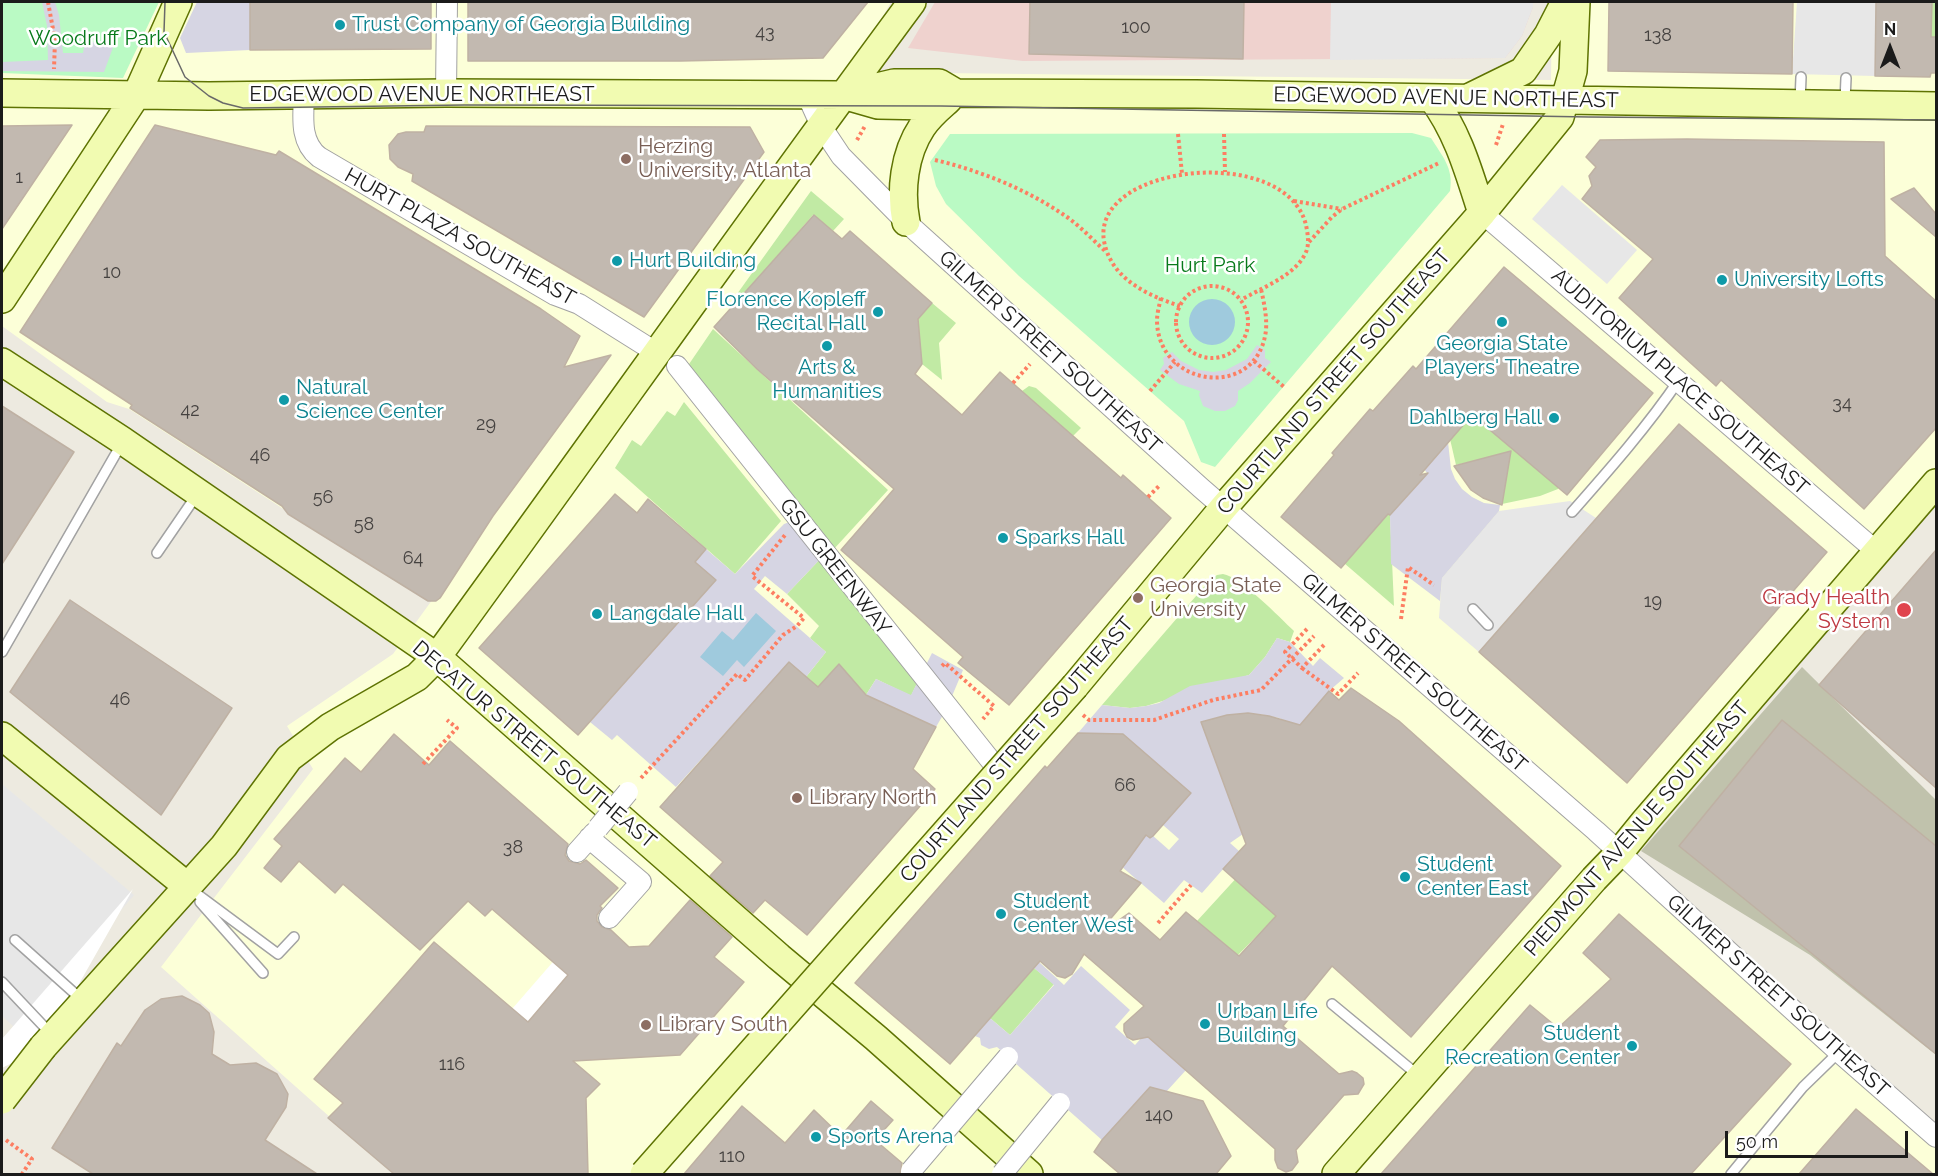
<!DOCTYPE html>
<style>
body{margin:0}
#map{position:relative;width:1938px;height:1176px;overflow:hidden;background:#edeae0;font-family:Raleway,sans-serif}
canvas{display:block}
.frame{position:absolute;inset:0;border:3px solid #1b1b1b;pointer-events:none}
.north{position:absolute;left:1860px;top:18px;width:60px;height:60px;-webkit-text-stroke:4px #fff;paint-order:stroke;rotate:0deg;font-size:16px;font-weight:700;line-height:24px;text-align:center;color:#1b1b1b}
.north::after{content:'';display:block;margin:auto;width:21px;height:27px;background:#1b1b1b;clip-path:polygon(50% 0,100% 100%,50% 72%,0 100%)}
.scale{position:absolute;left:1725px;top:1131px;width:183px;height:27px;box-sizing:border-box;border:3px solid #1b1b1b;border-top:0;padding-left:8px;font-size:18px;line-height:21px;white-space:nowrap;color:#1b1b1b;-webkit-text-stroke:4px #fff;paint-order:stroke}
</style>
<div id="map">
<canvas width="1938" height="1176"></canvas>
<div class="frame"></div>
<div class="north">N</div>
<div class="scale">50 m</div>
</div>
<script>
const g = document.querySelector('canvas').getContext('2d');
g.lineJoin = 'round';
function fill(path, color) {
  g.fillStyle = color;
  g.fill(path, 'evenodd');
}
function trace(path, color, width, dash) {
  g.strokeStyle = color;
  g.lineWidth = width;
  g.lineCap = dash ? 'butt' : 'round';
  g.setLineDash(dash || []);
  g.stroke(path);
}
function label(font, color, halo, rows, align = 'center') {
  g.font = font + ' Raleway,sans-serif';
  g.lineWidth = 5;
  g.setLineDash([]);
  g.textBaseline = 'middle';
  g.strokeStyle = halo;
  g.fillStyle = color;
  for (const [text, x, y, turn = 0] of rows) {
    g.save();
    g.translate(x, y);
    g.rotate((+turn || 0) * Math.PI / 180);
    g.textAlign = isNaN(turn) ? turn : align;
    if (halo) g.strokeText(text, 0, 0);
    g.fillText(text, 0, 0);
    g.restore();
  }
}
const commercial = new Path2D(`
 M935 2H1533V7L1522 36 1505 58 1023 61 908 48Z`);
const education = new Path2D(`
 M2 2H891L851 72 1551 80 1552 2H1936V485L1619 867 1936 1140V1174H394L161 967 313 769 287 726 393 654 493 516 336 543 129 409 107 402 2 326Z`);
const construction = new Path2D(`
 M1802 667 1936 800V1055L1810 955 1641 851Z`);
const grass = new Path2D(`
 M1932 2H1936V37H1931Z
 M811 191 844 219 833 231 813 215 735 304 732 301Z
 M932 303 956 323 939 343 942 380 922 364 918 319Z
 M713 329 888 490 833 550 685 370Z
 M1029 386 1036 388 1081 428 1073 436 1022 391Z
 M684 402 781 521 735 574 615 468 632 440 641 446 667 411 675 416Z
 M1467 410 1559 487 1558 489 1540 496 1502 504 1506 478 1485 458 1456 465 1450 439Z
 M1388 514 1390 515 1394 606 1344 563Z
 M825 554 921 675 911 696 876 679 866 695 839 664 818 687 806 677 826 652 810 638 819 626 787 594Z
 M1223 574C1241 577 1279 617 1294 631L1290 642 1277 638 1265 657 1249 675 1146 706 1130 708 1102 705 1209 581 1217 575Z
 M1251 862 1247 890 1276 916 1238 955 1197 921Z
 M1034 968 1054 984 1010 1035 990 1018Z`);
const park = new Path2D(`
 M2 2H159L123 78 2 73Z
 M1412 133 1431 138C1442 156 1454 168 1450 191L1215 467 1201 462 1184 421 1019 276 946 204 936 186 930 162 950 134Z`);
const parking = new Path2D(`
 M1331 2H1533V7L1522 36 1505 58 1330 60Z
 M1797 2H1876L1875 76 1792 74Z
 M1562 185 1637 250 1607 284 1532 219Z
 M1570 501 1596 518 1479 652 1439 618 1442 578 1499 511Z
 M2 784 134 895 20 1028 13 1026 2 1016Z`);
const plaza = new Path2D(`
 M42 2H55L59 15 63 53H83L85 42H115L104 72 2 71V62L48 60 47 26Z
 M197 2H250V50L186 53 180 38Z
 M1257 345 1265 350V358L1271 362 1250 383 1238 391V400L1235 406 1225 411H1215L1203 406 1199 395 1200 391 1179 384 1160 370 1164 364 1163 358 1172 352 1181 361 1199 370 1213 372 1226 370 1247 359Z
 M1448 442 1451 469 1455 479 1462 489 1472 497 1484 503 1500 505 1499 511 1442 578 1440 601 1391 564 1390 515 1427 473 1424 469Z
 M798 519 825 554 787 594 765 576 754 589 826 652 806 677 789 663 676 787 617 735 612 740 590 722 715 580 695 562 706 549 735 574 784 524Z
 M1277 638 1290 642 1313 666 1320 658 1344 678 1329 691 1314 709 1304 729 1279 718 1259 714 1227 715 1202 722 1243 834 1230 843 1239 851 1202 893 1184 880 1164 903 1121 866 1146 835 1150 838 1152 835 1169 850 1179 839 1163 825 1190 793 1123 734 1078 733 1102 705 1130 708 1146 706 1159 703 1190 686 1249 675 1265 657Z
 M932 653 963 670 947 708 936 727 866 695 876 679 911 695Z
 M1039 962 1064 985 1081 966 1130 1010 1115 1027 1135 1045 1145 1034 1186 1070 1166 1092 1102 1140 997 1047 989 1049 981 1045 980 1038 975 1036 990 1018 1010 1035 1054 985 1034 968Z`);
const water = new Path2D(`
 M1189 322a23 23 0 1 1 46 0a23 23 0 1 1-46 0Z
 M756 613 776 631 744 667 737 660 723 676 700 657 722 631 733 640Z`);
const pier = new Path2D(`
 M133 889 43 1047 2 1068V1039Z
 M585 925 589 950 528 1022 512 1009Z`);
const building = new Path2D(`
 M250 2H431V49L250 50Z
 M468 2H868L823 58 680 61H468Z
 M1030 2H1244L1243 59 1029 54Z
 M1609 2H1793L1792 74 1608 71Z
 M1876 2H1932L1931 37H1936V73H1931L1930 77 1875 76Z
 M72 125 2 229V126Z
 M155 125 276 155 279 151 541 309 580 336 564 367 611 355 493 516 440 598 436 601H428L288 514 282 506 130 408 132 405 20 332Z
 M426 126 750 127 764 152 644 317 412 181 413 174 398 167 390 159 389 145 398 134 406 132H424Z
 M1687 139 1884 142 1885 256 1936 301V428L1864 509 1721 380 1716 386 1619 298 1653 259 1582 199 1592 186 1589 176 1596 167 1586 157 1600 140Z
 M1914 188 1936 214V237L1891 199Z
 M814 215 842 239 850 231 932 303 918 319 922 364 915 374 962 415 1000 372 1121 478 1123 475 1171 518 1009 705 958 663 963 657 841 550 894 489 757 369 714 327Z
 M1504 267 1653 393 1567 495 1472 415 1420 475 1428 473 1390 515 1388 514 1341 568 1281 517 1334 455 1332 453 1370 409 1373 411 1413 366 1416 369Z
 M2 406 74 452 2 564Z
 M1679 424 1827 552 1627 783 1479 652Z
 M1511 451 1502 505 1483 498 1471 490 1454 466Z
 M615 494 637 513 648 499 706 549 695 562 716 580 578 735 479 648Z
 M1936 550V788L1819 685Z
 M70 600 232 708 161 815 10 692Z
 M789 662 818 687 839 664 866 695 936 727 913 769 935 789 807 935 765 900 753 913 710 876 723 862 660 807Z
 M1351 688 1399 721 1561 866 1411 1037 1332 966 1283 1026 1339 1074 1352 1071 1357 1073 1363 1078 1364 1084 1358 1094 1344 1095 1296 1150 1298 1162 1292 1170 1286 1172 1278 1168 1275 1160V1149L1148 1037 1133 1040 1127 1037 1124 1031V1024L1144 1006 1084 954 1072 974 1065 978 1057 976 1040 961 950 1064 855 983 1045 766 1047 768 1078 733 1123 734 1191 793 1153 836 1150 838 1146 835 1120 871 1141 883 1106 924 1109 927 1129 913 1160 940 1186 912 1239 956 1276 916 1223 869 1246 844 1201 722 1227 715 1248 713 1269 716 1300 725 1329 691 1339 700Z
 M1782 720 1936 846V1054L1679 846Z
 M394 734 429 765 450 741 568 844 565 855 569 861 580 864 586 860 618 888 600 906 602 908 597 915V921L602 927 611 930 629 947 649 946 690 900 732 937 714 957 744 982 680 1055 573 1061 600 1084 586 1098 588 1174H394L328 1118 343 1103 314 1079 434 942 528 1022 568 975 492 909 485 916 468 901 420 950 343 884 335 893 299 861 281 882 264 868 282 846 274 839 345 758 361 772Z
 M1619 914 1791 1064 1691 1174H1381L1530 1005 1558 1028 1611 979 1583 953Z
 M182 996 200 1005 209 1013 214 1032 212 1054 230 1065 256 1063 277 1074 288 1094 286 1107 265 1140 317 1174H93L52 1148 117 1043 121 1046 145 1010 161 999Z
 M1150 1087 1203 1101 1231 1156 1216 1174H1120L1094 1152 1102 1140Z
 M871 1101 893 1120 875 1140 902 1163 900 1174H684L742 1106 785 1143 814 1110 841 1136Z
 M1856 1109 1933 1174H1799Z`);
const path = new Path2D(`
 M48 2 55 40 54 69
 M1178 134 1182 174
 M1224 134 1225 172
 M857 140 865 126
 M1496 145 1503 124
 M935 160C982 171 1028 190 1067 217 1081 227 1093 240 1105 251
 M1294 201 1342 209
 M1309 242 1332 217 1342 209 1439 163
 M1176 322a36 36 0 1 1 72 0a36 36 0 1 1-72 0Z
 M1161 298C1159 306 1157 314 1157 321 1158 388 1258 401 1266 330 1267 316 1264 303 1261 289
 M1180 306C1147 295 1111 279 1104 241 1091 164 1286 143 1306 225 1308 235 1310 247 1304 256 1292 277 1261 288 1241 300
 M1254 361 1284 387
 M1013 383 1030 364
 M1150 391 1175 362
 M1148 497 1160 485
 M1401 619 1408 567 1434 585
 M1307 629 1285 652 1302 668 1324 645
 M942 666 945 663 994 706 983 719
 M1302 668 1338 694 1358 673
 M1083 715 1089 720H1154L1213 700 1261 690 1314 636
 M423 764 457 728 447 720
 M641 778 737 674 745 680 783 635 797 626 804 618 752 576 785 535
 M1158 923 1191 885
 M6 1140 32 1159 22 1174`);
const lane = new Path2D(`
 M1845 101 1846 78
 M1800 102 1801 77
 M1572 512C1609 470 1647 427 1679 380
 M157 553 196 496
 M1473 609 1488 625
 M2 652 122 443
 M189 888 278 954 294 937
 M200 902 263 973
 M15 940 81 999
 M2 982 51 1034
 M1332 1004 1419 1076
 M1731 1174 1803 1087 1839 1052`);
const street = new Path2D(`
 M446 93 447 2
 M807 95 821 126 841 156 906 222 1201 488 1596 831 1839 1052 1936 1137
 M304 96C303 118 300 142 319 157L555 295 579 304 657 353
 M1482 213 1876 551
 M677 366 995 766
 M589 838 641 882 609 918
 M577 852 594 833`);
const secondary = new Path2D(`
 M2 93 209 96 446 93 843 95 894 83H939L956 93
 M843 95 878 105 931 106 956 93 1196 94 1936 106
 M1470 97 1523 71 1548 35 1565 2
 M1432 98C1458 132 1469 173 1482 213
 M906 222C900 191 904 154 922 127 929 116 939 108 948 100
 M2 299 137 94 178 2
 M2 362 123 441 437 657 779 957 876 1038 1029 1174
 M1075 686 1224 507 1482 213 1560 117 1573 71 1576 2
 M2 736 187 886
 M43 1047 224 846 289 758 330 727 417 677 437 657C596 439 752 218 912 2
 M1336 1174 1594 879 1619 853 1645 821 1936 483`);
const tram = new Path2D(`
 M165 2 164 32 185 77 209 96 223 103 243 108 464 105 941 106 1589 117 1936 120`);
const streetBridge = new Path2D(`
 M598 828 628 792
 M911 1171 1008 1057
 M1002 1174 1060 1103`);
const secondaryBridge = new Path2D(`
 M2 1100 43 1047
 M644 1174 1075 686`);
const markers = [
 [340,25,6,"#0f9aa8"],
 [626,159,6,"#8d6e63"],
 [617,261,6,"#0f9aa8"],
 [1722,280,6,"#0f9aa8"],
 [878,312,6,"#0f9aa8"],
 [1502,322,6,"#0f9aa8"],
 [827,346,6,"#0f9aa8"],
 [284,400,6,"#0f9aa8"],
 [1554,418,6,"#0f9aa8"],
 [1003,538,6,"#0f9aa8"],
 [1138,598,6,"#8d6e63"],
 [1904,610,8,"#e0444e"],
 [597,614,6,"#0f9aa8"],
 [797,798,6,"#8d6e63"],
 [1405,877,6,"#0f9aa8"],
 [1001,914,6,"#0f9aa8"],
 [1205,1024,6,"#0f9aa8"],
 [646,1025,6,"#8d6e63"],
 [1632,1046,6,"#0f9aa8"],
 [816,1137,6,"#0f9aa8"]
];
const numberNames = [
 ["100",1136,28],
 ["43",765,33],
 ["138",1658,36],
 ["1",19,178],
 ["10",112,273],
 ["34",1842,404],
 ["42",190,411],
 ["29",486,425],
 ["46",260,456],
 ["56",323,498],
 ["58",364,525],
 ["64",413,559],
 ["19",1653,602],
 ["46",120,700],
 ["66",1125,786],
 ["38",513,848],
 ["116",452,1065],
 ["140",1159,1116],
 ["110",732,1157]
];
const cultureNames = [
 ["Trust Company of Georgia Building",352,25],
 ["Hurt Building",629,261],
 ["University Lofts",1734,280],
 ["Florence Kopleff",866,300,"right"],
 ["Recital Hall",866,324,"right"],
 ["Georgia State",1502,344,"center"],
 ["Players' Theatre",1502,368,"center"],
 ["Arts &",827,368,"center"],
 ["Humanities",827,392,"center"],
 ["Natural",296,388],
 ["Science Center",296,412],
 ["Dahlberg Hall",1542,418,"right"],
 ["Sparks Hall",1015,538],
 ["Langdale Hall",609,614],
 ["Student",1417,865],
 ["Center East",1417,889],
 ["Student",1013,902],
 ["Center West",1013,926],
 ["Urban Life",1217,1012],
 ["Building",1217,1036],
 ["Student",1620,1034,"right"],
 ["Recreation Center",1620,1058,"right"],
 ["Sports Arena",828,1137]
];
const parkNames = [
 ["Woodruff Park",98,39],
 ["Hurt Park",1210,266]
];
const streetNames = [
 ["EDGEWOOD AVENUE NORTHEAST",422,95],
 ["EDGEWOOD AVENUE NORTHEAST",1446,98,1],
 ["HURT PLAZA SOUTHEAST",460,237,29],
 ["GILMER STREET SOUTHEAST",1050,352,42],
 ["COURTLAND STREET SOUTHEAST",1334,382,-49],
 ["AUDITORIUM PLACE SOUTHEAST",1680,382,41],
 ["GSU GREENWAY",835,567,52],
 ["GILMER STREET SOUTHEAST",1414,673,41],
 ["DECATUR STREET SOUTHEAST",534,745,40],
 ["COURTLAND STREET SOUTHEAST",1017,750,-49],
 ["PIEDMONT AVENUE SOUTHEAST",1637,829,-49],
 ["GILMER STREET SOUTHEAST",1778,996,42]
];
const educationNames = [
 ["Herzing",638,147],
 ["University, Atlanta",638,171],
 ["Georgia State",1150,586],
 ["University",1150,610],
 ["Library North",809,798],
 ["Library South",658,1025]
];
const healthNames = [
 ["Grady Health",1890,598],
 ["System",1890,622]
];
fill(commercial, '#efd2ce');
fill(education, '#fcffd8');
fill(construction, '#c0c2ac');
fill(grass, '#c1eaa4');
fill(park, '#bafac4');
fill(parking, '#e7e7e7');
fill(plaza, '#d6d5e3');
fill(water, '#9fcadd');
fill(pier, '#fff');
fill(building, '#c2b9b0');
trace(building, '#bfb1a3', 1.5);
trace(lane, '#a2a2a2', 12);
trace(street, '#a2a2a2', 22);
trace(secondary, '#5e7302', 30);
trace(path, '#fd7e62', 4, [3, 3]);
trace(lane, '#fff', 9);
trace(street, '#fff', 20);
trace(secondary, '#f1fbb1', 27);
trace(tram, '#696969', 1.5);
trace(streetBridge, '#a2a2a2', 22, []);
trace(secondaryBridge, '#5e7302', 30, []);
trace(streetBridge, '#fff', 20);
trace(secondaryBridge, '#f1fbb1', 27);
for (const [x, y, r, color] of markers) {
  const dot = new Path2D();
  dot.arc(x, y, r, 0, 2 * Math.PI);
  g.fillStyle = color;
  g.fill(dot);
  trace(dot, '#fff', 2);
}
label('18px', '#454240', null, numberNames);
label('21px', '#0d838f', '#fff', cultureNames, 'left');
label('21px', '#087a1b', '#fff', parkNames);
label('21px', '#1b1b1b', '#fff', streetNames);
label('21px', '#785e54', '#fff', educationNames, 'left');
label('21px', '#be3a42', '#fff', healthNames, 'right');
</script>
